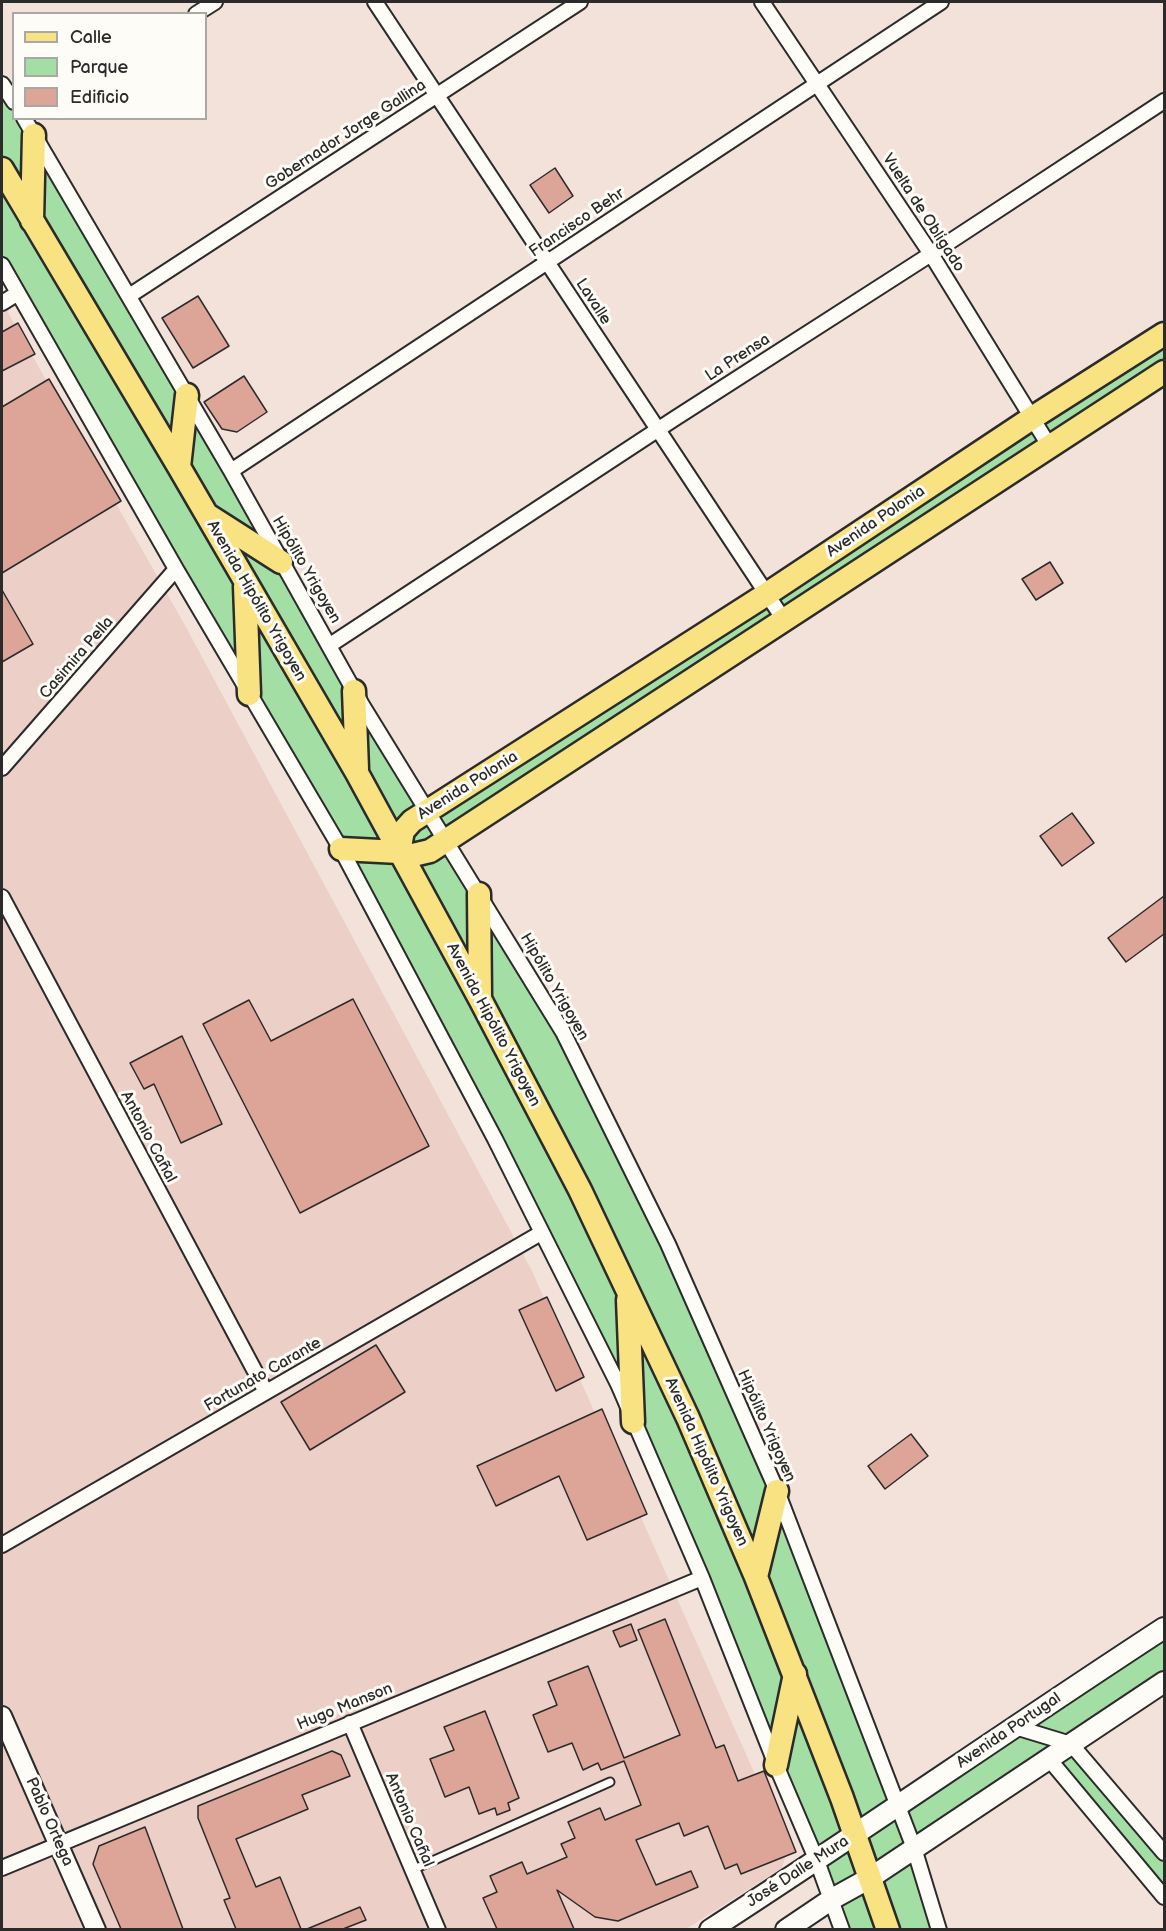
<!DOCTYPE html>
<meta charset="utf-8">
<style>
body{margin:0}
#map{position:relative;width:1166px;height:1931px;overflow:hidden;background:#f3e2da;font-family:"Balsamiq Sans",sans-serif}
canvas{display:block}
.frame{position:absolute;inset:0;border:3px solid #2b2b2b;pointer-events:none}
.legend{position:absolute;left:12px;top:12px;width:195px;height:108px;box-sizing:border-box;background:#fdfcf7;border:2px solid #a9a8a5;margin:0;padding:8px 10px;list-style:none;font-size:18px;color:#2b2b2b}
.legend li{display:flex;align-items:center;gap:12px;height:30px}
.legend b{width:30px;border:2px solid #a9a8a5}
</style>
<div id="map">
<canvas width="1166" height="1931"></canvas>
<div class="frame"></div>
<ul class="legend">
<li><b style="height:8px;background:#f8e281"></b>Calle</li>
<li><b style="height:16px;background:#a3dea4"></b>Parque</li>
<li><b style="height:16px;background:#dda498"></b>Edificio</li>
</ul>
</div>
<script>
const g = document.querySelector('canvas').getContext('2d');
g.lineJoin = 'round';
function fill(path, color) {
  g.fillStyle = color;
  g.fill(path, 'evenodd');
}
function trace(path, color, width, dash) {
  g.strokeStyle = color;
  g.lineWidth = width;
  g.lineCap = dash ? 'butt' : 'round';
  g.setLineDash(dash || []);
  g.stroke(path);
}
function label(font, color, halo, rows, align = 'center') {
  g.font = font + ' "Balsamiq Sans",sans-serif';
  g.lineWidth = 6;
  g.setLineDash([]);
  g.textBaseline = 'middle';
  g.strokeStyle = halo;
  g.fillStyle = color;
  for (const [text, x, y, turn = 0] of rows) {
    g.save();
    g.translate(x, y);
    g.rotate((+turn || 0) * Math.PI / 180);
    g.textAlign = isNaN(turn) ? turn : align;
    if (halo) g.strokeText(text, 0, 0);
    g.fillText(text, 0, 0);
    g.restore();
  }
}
const built = new Path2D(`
 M2 302 187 629 532 1271 788 1849 782 1868 686 1929H2Z`);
const green = new Path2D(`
 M2 84 13 102 14 118 24 119 428 812 1164 334V372L446 841 563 1032 777 1491 897 1807 1164 1628V1682L1071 1745 1164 1853V1897L1049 1759 914 1848 939 1929H842L633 1422 340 849 2 265Z`);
const building = new Path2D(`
 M555 168 573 196 549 213 530 185Z
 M198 296 229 346 193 368 162 318Z
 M18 323 35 354 2 371V332Z
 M244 376 267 412 237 432 222 429 204 402Z
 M49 379 121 501 2 573V407Z
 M1050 562 1063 583 1036 600 1022 579Z
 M2 590 33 644 2 662Z
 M1072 813 1094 843 1062 866 1040 836Z
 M1164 896V934L1126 962 1108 938Z
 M353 999 429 1146 300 1213 203 1024 249 1000 271 1041Z
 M182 1036 222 1124 181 1143 154 1084 144 1089 130 1063Z
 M547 1297 584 1377 556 1391 519 1310Z
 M376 1345 405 1392 310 1450 281 1402Z
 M602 1409 647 1514 587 1540 559 1476 496 1506 477 1466Z
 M911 1434 928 1456 885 1489 868 1466Z
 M665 1619 716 1748 724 1745 738 1781 764 1771 796 1852 741 1874 737 1864 725 1869 708 1826 684 1836 679 1823 636 1840 656 1885 691 1871 698 1887 618 1921 595 1917 557 1890 574 1929H497L483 1898 497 1892 490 1876 522 1862 527 1874 567 1857 561 1844 575 1838 568 1822 600 1808 605 1820 641 1805 624 1761 601 1770 598 1763 583 1770 572 1743 548 1752 533 1715 557 1705 548 1682 588 1666 624 1758 680 1735 638 1630Z
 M631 1624 637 1640 620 1647 613 1631Z
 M485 1711 519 1798 508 1803 510 1810 497 1815 495 1808 479 1814 469 1787 445 1797 430 1759 454 1750 444 1727Z
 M332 1751 341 1755 350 1776 302 1795 308 1809 236 1839 256 1887 280 1877 301 1929H236L224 1900 230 1898 198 1818V1806Z
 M145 1827 168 1889 183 1929H121L93 1864 99 1846Z
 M360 1907 366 1920 343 1929H307Z`);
const service = new Path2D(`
 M412 1870 610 1782`);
const minor = new Path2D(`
 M375 2 784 620
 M762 2 931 254 1050 447
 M196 14 215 2
 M2 84 14 102
 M24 118 231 471 362 705 563 1032 668 1244 777 1491 914 1848 939 1930
 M2 265 176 569 341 849 495 1139 618 1384 702 1578 776 1765 817 1861 842 1930
 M129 296 580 2
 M2 303 18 293
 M231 471 941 2
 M330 645 674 419 931 254 1164 101
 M2 768 176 569
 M2 897 266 1392
 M2 1545 541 1233
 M350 1723 438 1930
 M1015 1727 1071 1744 1164 1853
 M1049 1759 1164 1897
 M2 1868 702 1578`);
const tertiary = new Path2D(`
 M2 1716 96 1930`);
const secondary = new Path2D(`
 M710 1930C863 1831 1012 1727 1164 1628
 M786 1930 832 1899 870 1878 1164 1682`);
const primary = new Path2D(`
 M1164 334 1032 418 767 594 412 821 403 831 399 852 413 855 430 851 1164 372`);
const trunk = new Path2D(`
 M2 169 179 467 357 773 480 999 580 1190 688 1418 756 1577 842 1798 888 1930
 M32 221 34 135
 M179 467 187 395
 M209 516 281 562
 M245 586 249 694
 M354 691 357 769
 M341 849 399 852
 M479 894 480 997
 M628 1300 633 1422
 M756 1577 777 1491
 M776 1765 795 1674`);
const streetNames = [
 ["Gobernador Jorge Gallina",346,135,-33],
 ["Vuelta de Obligado",923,213,57],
 ["Francisco Behr",577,223,-34],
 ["Lavalle",593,302,57],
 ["La Prensa",738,358,-33],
 ["Avenida Polonia",876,522,-34],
 ["Hipólito Yrigoyen",306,570,60],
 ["Avenida Hipólito Yrigoyen",256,601,60],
 ["Casimira Pella",77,658,-49],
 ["Avenida Polonia",468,786,-32],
 ["Hipólito Yrigoyen",554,987,60],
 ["Avenida Hipólito Yrigoyen",493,1025,62],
 ["Antonio Cañal",148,1137,62],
 ["Fortunato Carante",263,1375,-30],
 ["Hipólito Yrigoyen",766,1426,66],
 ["Avenida Hipólito Yrigoyen",706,1462,66],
 ["Hugo Manson",345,1707,-22],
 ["Avenida Portugal",1009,1731,-34],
 ["Antonio Cañal",409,1820,67],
 ["Pablo Ortega",49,1822,66],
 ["José Dalle Mura",798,1872,-33]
];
fill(built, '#eccfc6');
fill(green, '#a3dea4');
fill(building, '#dda498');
trace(building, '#2b2b2b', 1.5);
trace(service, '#2b2b2b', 11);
trace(minor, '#2b2b2b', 18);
trace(tertiary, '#2b2b2b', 22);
trace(secondary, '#2b2b2b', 24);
trace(primary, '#2b2b2b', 27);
trace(trunk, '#2b2b2b', 27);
trace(service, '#fdfcf7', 7);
trace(minor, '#fdfcf7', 14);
trace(tertiary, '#fdfcf7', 18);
trace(secondary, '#fdfcf7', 20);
trace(primary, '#f8e281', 22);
trace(trunk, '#f8e281', 22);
label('16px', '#2b2b2b', '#fdfcf7', streetNames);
</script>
